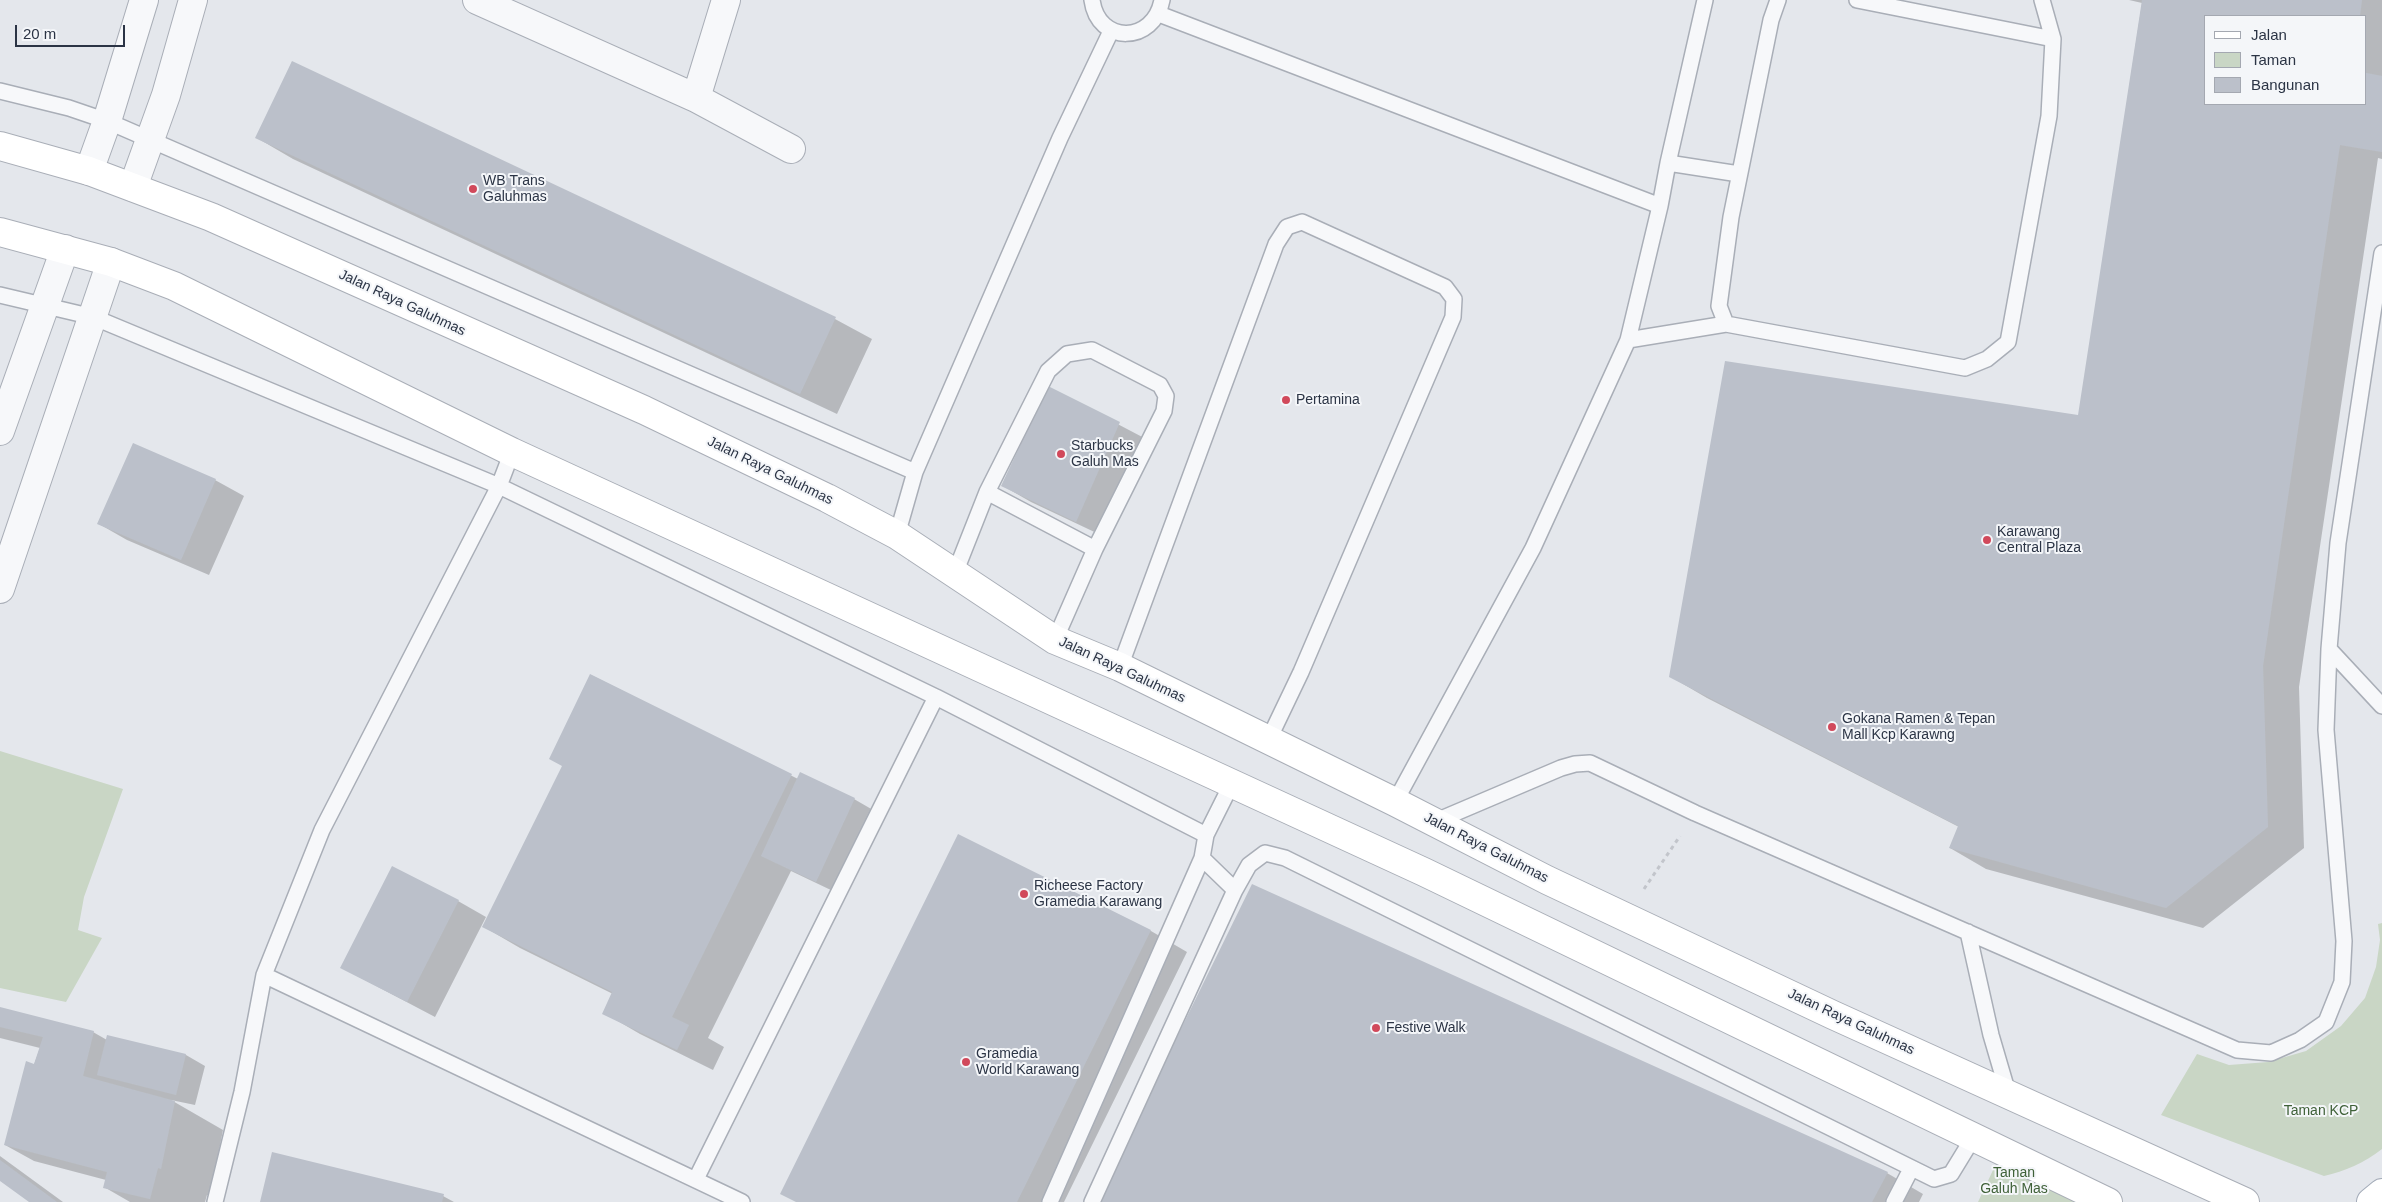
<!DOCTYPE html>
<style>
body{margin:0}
#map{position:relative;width:2382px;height:1202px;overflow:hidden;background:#e4e7ec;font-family:Helvetica,sans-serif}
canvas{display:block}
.legend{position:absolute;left:2204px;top:15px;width:162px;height:90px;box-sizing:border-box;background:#f4f6f9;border:1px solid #a4a8b1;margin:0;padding:6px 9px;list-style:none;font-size:15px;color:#2b3445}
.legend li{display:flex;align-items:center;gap:10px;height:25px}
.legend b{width:25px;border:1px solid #a4a8b1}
.scale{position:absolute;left:15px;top:25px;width:110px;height:22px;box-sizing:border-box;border:2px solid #2b3445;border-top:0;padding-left:6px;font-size:15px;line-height:18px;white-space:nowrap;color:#2b3445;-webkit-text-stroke:4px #f4f6f9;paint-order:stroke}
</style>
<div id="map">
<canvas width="2382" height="1202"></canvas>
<ul class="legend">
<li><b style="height:6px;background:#fff"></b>Jalan</li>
<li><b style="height:14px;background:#c9d6c5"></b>Taman</li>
<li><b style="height:14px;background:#bbc0ca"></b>Bangunan</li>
</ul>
<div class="scale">20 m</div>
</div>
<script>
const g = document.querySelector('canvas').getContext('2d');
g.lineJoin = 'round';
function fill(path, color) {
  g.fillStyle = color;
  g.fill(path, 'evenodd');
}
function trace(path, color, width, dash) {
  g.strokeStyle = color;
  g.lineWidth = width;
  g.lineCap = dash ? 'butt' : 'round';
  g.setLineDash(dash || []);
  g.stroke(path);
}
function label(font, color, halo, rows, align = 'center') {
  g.font = font + ' Helvetica,sans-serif';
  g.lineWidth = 4;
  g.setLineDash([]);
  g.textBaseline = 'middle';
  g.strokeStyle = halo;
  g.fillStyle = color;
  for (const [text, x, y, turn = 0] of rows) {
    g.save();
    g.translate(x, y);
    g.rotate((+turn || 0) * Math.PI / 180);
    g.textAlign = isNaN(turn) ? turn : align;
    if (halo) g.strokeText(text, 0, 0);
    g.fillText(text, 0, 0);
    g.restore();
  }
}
const green = new Path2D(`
 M0 751 123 789 84 897 78 930 102 938 66 1002 0 988Z
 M2382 923V1149C2364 1163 2345 1171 2324 1176L2161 1115 2197 1054 2229 1065 2268 1062 2306 1051 2341 1026 2365 998 2376 967 2380 940 2378 924Z
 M2002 1151 2108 1202H1978Z`);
const shadow = new Path2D(`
 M2129 0H2382V159L2378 158 2299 687 2304 848 2203 928 1986 869 1950 848 1959 827 1707 698 1671 677 2079 416 2142 3ZM2206 16H2366V104H2206Z
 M292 62 835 319 872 339 837 414 293 159 257 138Z
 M1049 388 1148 440 1105 537 1031 502 1003 486Z
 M215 480 244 496 209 575 127 540 99 524Z
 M591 675 798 779 854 799 873 810 835 892 791 871 708 1038 724 1047 713 1070 640 1034 604 1013 613 994 520 948 484 927 563 766Z
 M958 836 1151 931 1187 952 1064 1202H796Z
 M458 901 486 917 435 1017 342 968Z
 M0 1009 93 1032 107 1040 108 1036 186 1055 205 1066 195 1105 171 1100 223 1130 210 1196 207 1195 205 1202H130L104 1187 106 1180 34 1161 5 1145 40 1048 0 1038Z
 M0 1156 63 1202H31L0 1180Z
 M1887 1173 1923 1194 1919 1202H1098Z
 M443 1196 454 1202H261Z`);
const building = new Path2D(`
 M2142 0H2362L2360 16H2206V104H2366V73L2382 76V152L2340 145 2263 666 2268 827 2166 908 1949 848 1958 826 1669 677 1725 361 2078 415Z
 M292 61 836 317 800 394 255 138Z
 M1048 386 1120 422 1076 522 1001 486Z
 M133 443 216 479 181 560 97 524Z
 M590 674 792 774 672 1017 689 1025 677 1050 602 1014 612 992 482 927 562 766 549 759Z
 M800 772 855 798 816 882 761 856Z
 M958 834 1151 930 1017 1202H796L780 1194Z
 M392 866 459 900 407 1002 340 968Z
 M1252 884 1888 1172 1872 1202H1096Z
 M0 1007 94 1031 83 1076 175 1101 161 1169 158 1168 150 1199 103 1188 107 1172 4 1145 26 1061 34 1064 43 1037 0 1027Z
 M107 1035 186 1054 176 1095 97 1075Z
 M272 1152 444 1194 442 1202H260Z
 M0 1160 57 1202H29L0 1181Z`);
const path = new Path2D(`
 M1644 889 1680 836`);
const lane = new Path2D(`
 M1092 0C1098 45 1154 44 1162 0
 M1778 0 1771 20 1731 217 1719 306 1726 324 1965 368 1987 359 2008 342 2049 116 2053 39 2042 0
 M1857 0 2053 39
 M1159 14 1660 206
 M0 91 69 108 107 121 915 472
 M1668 163 1739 174
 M0 295 93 317 499 486 936 697 1206 835 1231 785
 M1628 340 1726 324
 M987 492 1095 549
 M897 535 915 472 1060 138 1111 31
 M955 573 987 492 1048 371 1067 354 1092 350 1160 385 1166 396 1164 411 1095 549 1055 640
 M2329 649 2382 706
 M1120 667 1276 244 1287 227 1302 222 1445 287 1454 299 1453 317 1301 672 1268 741
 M1395 802 1533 548 1628 340 1660 206 1668 163 1705 0
 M1434 822 1561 768 1575 764 1590 763 1695 813 2237 1050 2271 1053 2300 1040 2326 1022 2342 982 2344 941 2326 730 2329 649 2338 543 2382 253
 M1202 858 1235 890
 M1968 932 1991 1035 2008 1093
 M264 975 742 1202
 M696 1179 936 697
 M215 1202 242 1092 264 975 322 830 499 486 512 452
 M1050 1202 1202 858 1206 835
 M1092 1202 1235 890 1249 865 1265 853 1285 858 1934 1179 1951 1174 1973 1138
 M1894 1202 1911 1169`);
const street = new Path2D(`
 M477 0 696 98 791 149
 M696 98 726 0
 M89 171 107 121 144 0
 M133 187 166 95 193 0
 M0 431 65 249
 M0 589 111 262`);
const secondary = new Path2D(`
 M0 146 89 171 211 217 644 410 827 498 897 535 1055 640 1120 667 1395 802 1547 880 1833 1015 2245 1202
 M0 232 111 262 174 286 512 452 1424 872 2108 1202`);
const primary = new Path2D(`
 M2371 1202 2382 1193`);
const markers = [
 [473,189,5,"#d1495b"],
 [1286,400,5,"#d1495b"],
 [1061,454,5,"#d1495b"],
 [1987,540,5,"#d1495b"],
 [1832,727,5,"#d1495b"],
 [1024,894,5,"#d1495b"],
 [1376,1028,5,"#d1495b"],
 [966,1062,5,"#d1495b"]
];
const poiNames = [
 ["WB Trans",483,181],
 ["Galuhmas",483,197],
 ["Pertamina",1296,400],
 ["Starbucks",1071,446],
 ["Galuh Mas",1071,462],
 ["Karawang",1997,532],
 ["Central Plaza",1997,548],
 ["Gokana Ramen & Tepan",1842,719],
 ["Mall Kcp Karawng",1842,735],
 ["Richeese Factory",1034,886],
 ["Gramedia Karawang",1034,902],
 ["Festive Walk",1386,1028],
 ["Gramedia",976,1054],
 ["World Karawang",976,1070]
];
const streetNames = [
 ["Jalan Raya Galuhmas",402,303,25],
 ["Jalan Raya Galuhmas",770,471,26],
 ["Jalan Raya Galuhmas",1122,670,25],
 ["Jalan Raya Galuhmas",1486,848,27],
 ["Jalan Raya Galuhmas",1851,1022,25]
];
const parkNames = [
 ["Taman KCP",2321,1111],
 ["Taman",2014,1173],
 ["Galuh Mas",2014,1189]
];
fill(green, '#c9d6c5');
fill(shadow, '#0003');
fill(building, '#bbc0ca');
trace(lane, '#a9aeb7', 18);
trace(street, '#a9aeb7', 30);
trace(secondary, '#a9aeb7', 30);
trace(primary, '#a3abb8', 30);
trace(path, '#c2c5cb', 3, [4, 4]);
trace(lane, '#f7f8fa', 15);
trace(street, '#f7f8fa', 28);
trace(secondary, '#fff', 28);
trace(primary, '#fff', 28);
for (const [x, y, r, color] of markers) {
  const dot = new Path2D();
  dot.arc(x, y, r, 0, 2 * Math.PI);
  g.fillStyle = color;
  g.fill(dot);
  trace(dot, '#f4f6f9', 2);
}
label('14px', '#2b3445', '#f4f6f9', poiNames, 'left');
label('14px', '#2b3445', '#f4f6f9', streetNames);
label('14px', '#3f6138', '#f4f6f9', parkNames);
</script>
